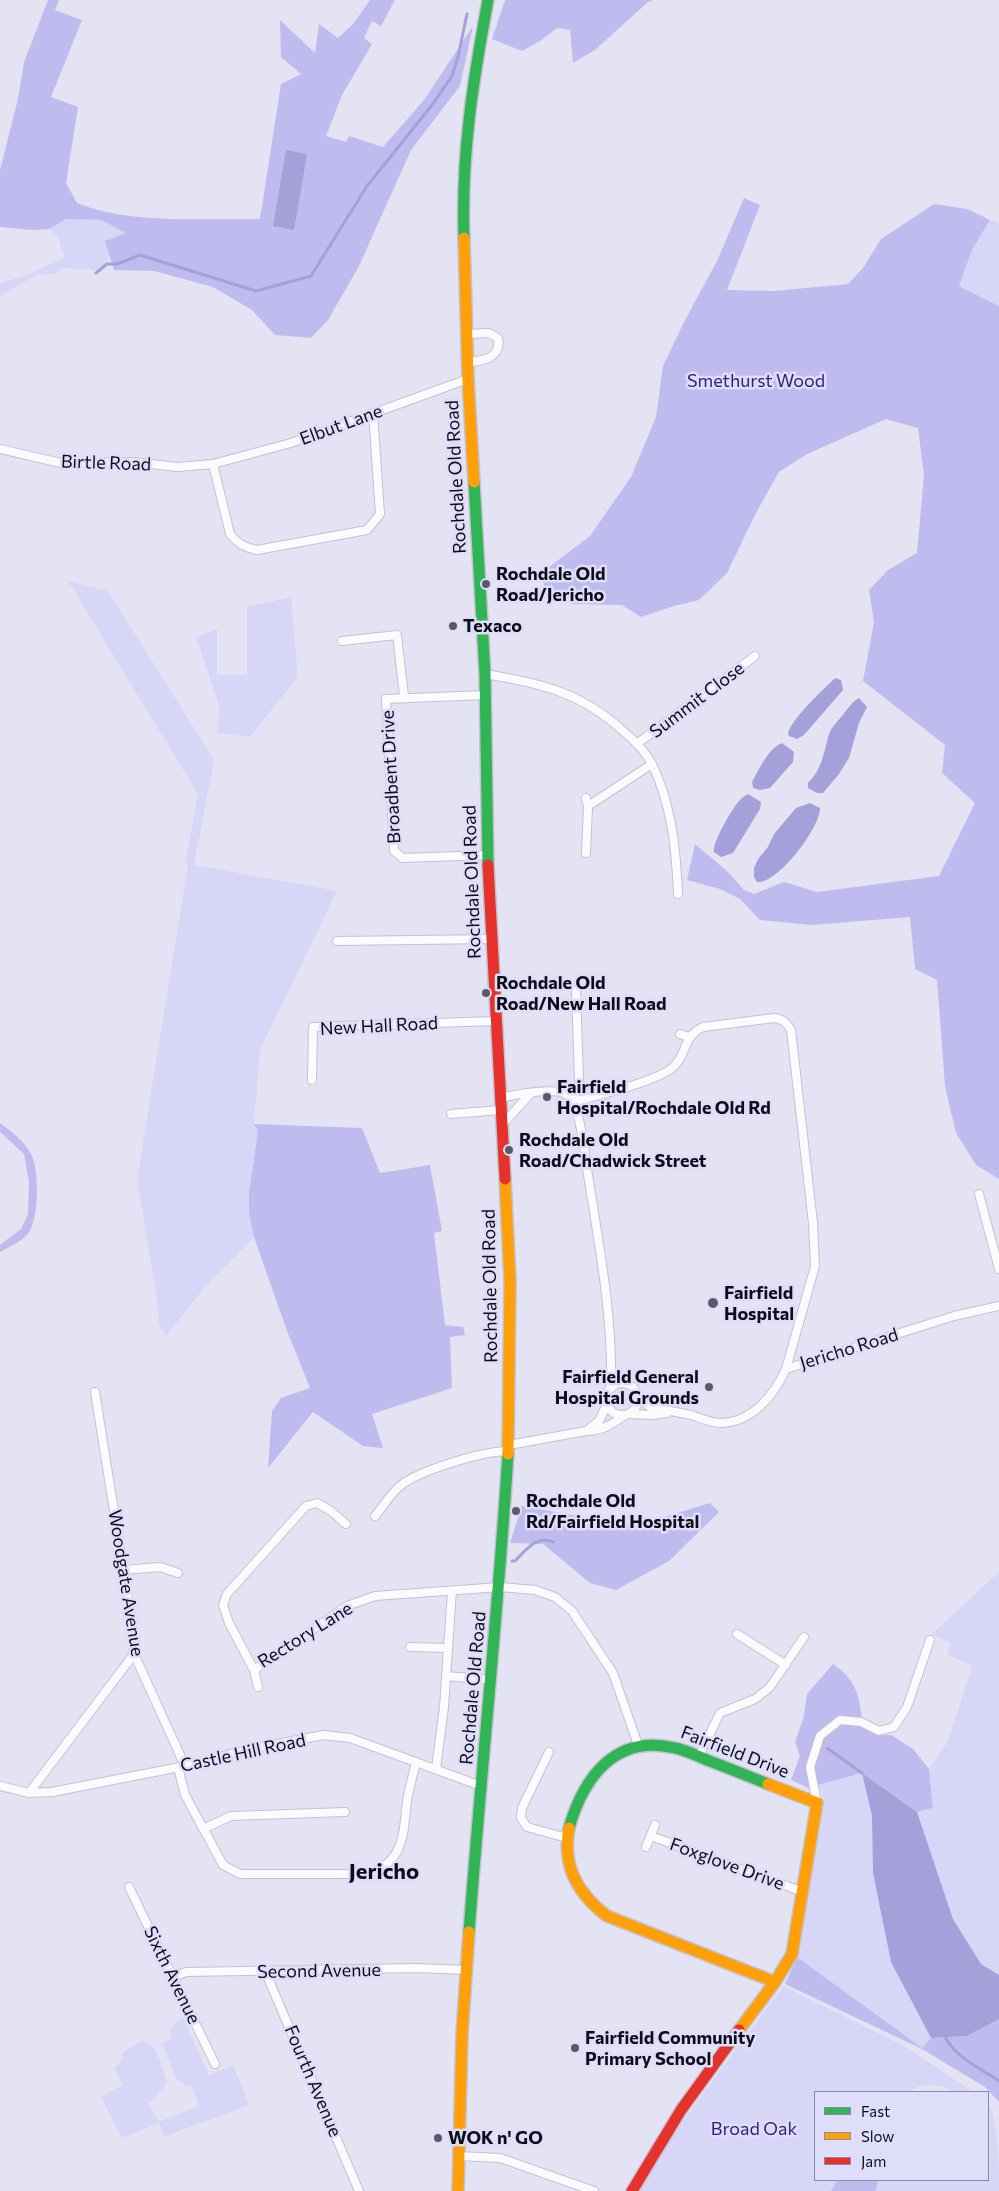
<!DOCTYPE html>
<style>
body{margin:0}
#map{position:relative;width:999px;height:2191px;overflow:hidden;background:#e4e3f4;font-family:Commissioner,sans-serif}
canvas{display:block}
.legend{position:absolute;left:814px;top:2091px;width:175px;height:90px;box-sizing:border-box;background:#deddfa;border:1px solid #8b8aa0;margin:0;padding:6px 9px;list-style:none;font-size:15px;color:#0f0e18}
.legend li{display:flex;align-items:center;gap:10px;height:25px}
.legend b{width:25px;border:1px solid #8b8aa0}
</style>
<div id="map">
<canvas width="999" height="2191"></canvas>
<ul class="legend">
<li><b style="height:6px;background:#30b455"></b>Fast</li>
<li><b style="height:6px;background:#ff9f0a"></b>Slow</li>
<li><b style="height:6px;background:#e5322d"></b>Jam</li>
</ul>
</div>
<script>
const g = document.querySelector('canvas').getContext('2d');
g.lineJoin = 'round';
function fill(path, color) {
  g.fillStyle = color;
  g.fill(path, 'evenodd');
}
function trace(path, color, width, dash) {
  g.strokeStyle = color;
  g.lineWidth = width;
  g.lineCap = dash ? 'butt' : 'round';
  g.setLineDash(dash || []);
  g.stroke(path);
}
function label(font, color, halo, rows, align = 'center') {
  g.font = font + ' Commissioner,sans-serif';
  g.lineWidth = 5;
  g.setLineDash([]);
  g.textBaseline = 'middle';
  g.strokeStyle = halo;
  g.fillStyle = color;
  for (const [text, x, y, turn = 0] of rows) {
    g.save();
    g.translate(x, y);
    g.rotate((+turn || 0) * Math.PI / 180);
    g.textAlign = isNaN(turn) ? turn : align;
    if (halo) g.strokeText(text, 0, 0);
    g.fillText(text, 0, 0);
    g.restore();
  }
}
const green = new Path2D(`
 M66 219 101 220 127 233 105 241 110 258 98 270 62 268 55 274H38L0 296V283L26 275 64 258 59 238 50 229Z
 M990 220 999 223V306L959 286 972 250Z
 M68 581 108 591 214 760 194 865 337 891 260 1050 254 1124 258 1131 249 1193V1213L254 1237 206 1286 166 1336 159 1325 157 1298 137 1180 188 864 185 863 198 794Z
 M291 597 298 677 250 737 218 733 219 706 196 637 217 629V675H247V607Z
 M999 1572V1975L981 1964 953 1919 917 1812 933 1808 929 1769 947 1743 972 1666 947 1654 951 1643 932 1634Z
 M862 1773 872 1816 873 1873 891 1962 931 2038 922 2049 797 1957 823 1813 824 1798 818 1785Z
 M783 1986 906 2047 973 2092H952L944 2087 932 2085 920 2086 907 2092H815V2180H837L831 2191H638L662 2149Z
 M183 2017 209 2075 233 2065 249 2105 163 2137 159 2123 122 2138 101 2097 123 2085 114 2068 120 2063 123 2052C128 2049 134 2044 141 2042 156 2037 163 2071 167 2082L154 2100 148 2102 159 2122 199 2106 192 2085 189 2087 176 2079 162 2043 172 2038 169 2029Z
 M988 2104C999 2117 999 2169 999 2191H876L878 2180H988Z`);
const forest = new Path2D(`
 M48 0H59L55 10 82 20 51 97 78 107 66 183 77 203C132 225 201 218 260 219L281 84 301 74 281 57 280 20 315 53 319 24 338 38 353 24 370 0H395L381 26 372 21 364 38 372 44 342 95 326 136 346 142 349 136 383 147 424 100 473 26 460 86 411 150 359 266 328 320 311 338 275 335 252 310 213 287 154 271 114 270 105 241 126 233 101 220 66 219 50 229 31 230 0 227V170L18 99 24 62Z
 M505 0H653L648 2 595 50 573 63 570 30 557 28 540 41 522 51 492 39Z
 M744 198 760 205 727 290 774 291 848 284 863 268 881 239 934 204 967 209 990 220 972 250 959 286 999 306V1179L976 1165 956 1133 945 1086 937 980 915 969 910 917 812 925 760 920 740 899 720 889 687 880 695 844 728 872 744 890 754 894 784 882 817 892 939 876 975 803 942 773 945 745 863 681 874 622 869 590 888 570 917 553 924 475 918 428 886 419 807 454 779 472 756 513 727 573 699 600 674 606 641 617 622 605 572 604 544 591V571L590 536 631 477 656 417 663 366 684 322 717 261Z
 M0 1123C13 1133 25 1141 32 1156 39 1172 39 1218 29 1232 23 1241 9 1247 0 1252V1245L21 1229 28 1214 29 1182 24 1154 0 1132Z
 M254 1124 362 1128 380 1173 430 1165 442 1231 434 1233 445 1325 463 1327 465 1335 450 1337 452 1388 372 1414 383 1448 363 1446 313 1412 268 1468 272 1411 281 1398 310 1388 287 1331 254 1237 249 1213V1193L258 1131Z
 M710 1503 719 1512 669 1561 616 1590 590 1583 543 1544 510 1543 522 1506 634 1526Z
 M833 1664C855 1679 859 1693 862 1719L838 1717 818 1735 806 1768 811 1789 791 1780 800 1756 795 1742 804 1716 807 1694Z
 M860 1724 877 1735H891L913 1749 929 1769 933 1808 917 1812 862 1773 818 1785 813 1766 822 1739 840 1725Z
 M797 1957 922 2048 931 2038 967 2036 999 2019V2102L985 2087 922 2049 785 1984Z
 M837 2180H878L876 2191H831Z`);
const water = new Path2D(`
 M286 150 307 154 294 230 273 226Z
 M835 678 841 680 843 690 804 735 797 739 789 736 788 733C793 717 823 690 835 678Z
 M859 698 867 707 859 723 849 758 839 774 823 793H817L808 788V783C822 770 824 751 829 734 832 726 840 719 845 712 849 707 853 701 859 698Z
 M782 743 794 752 793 762 770 788 760 790 753 788 752 782C760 768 767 750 782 743Z
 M748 794 761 802 760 809 733 853 721 857 714 852C712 843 732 809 739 801 741 798 745 796 748 794Z
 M810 803 820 808C820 828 778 884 757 882L754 877V868L758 859 768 847 774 834 796 808Z
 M862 1773 917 1812 953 1919 981 1964 999 1975V2019L967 2036 931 2038 891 1962 873 1873 872 1816Z`);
const stream = new Path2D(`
 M96 273 107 264H117L140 255 256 291 311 276 367 186 432 105 452 76 458 57 467 14
 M512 1561H515C525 1551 537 1534 553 1542
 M827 1748 862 1773
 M945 2037C956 2058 980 2068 999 2081`);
const street = new Path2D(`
 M467 334 489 333 498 338C502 358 483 361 468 362
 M0 449 61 463 134 462 177 467 213 464 291 443 468 379
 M213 464 230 534C238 544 244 547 257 550L367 530 380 514 373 413
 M342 641 397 635 404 696
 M485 674C540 683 580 692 622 730 634 740 645 751 652 764 672 805 676 850 678 894
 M485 695 386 699 394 851 403 858 487 855
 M638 743 755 656
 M586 798 588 806 586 853
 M588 806 652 764
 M337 941 492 939
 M680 1034 689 1037
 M312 1080 313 1027 496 1021
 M500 1098C514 1095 555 1086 567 1095 581 1105 585 1158 588 1175 599 1245 613 1317 611 1388
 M573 1102C597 1095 655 1082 672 1068 688 1055 681 1038 703 1027L774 1018C783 1019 787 1023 791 1030L813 1223 815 1266 786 1369C774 1395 753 1422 721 1423 711 1423 701 1418 691 1415 677 1412 663 1410 650 1407L643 1402 638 1394
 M573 1102 579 1081 576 990
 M451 1114 500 1110
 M501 1126 531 1093
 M979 1194 999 1269
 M786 1369 954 1316 999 1306
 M606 1399a16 16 0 1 1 32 0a16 16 0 1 1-32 0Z
 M95 1392 131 1617 134 1654 185 1766
 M630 1414 652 1415 667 1413
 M586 1431 599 1421 607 1404
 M509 1445 586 1431C602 1431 612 1424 624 1416
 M375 1516C383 1507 390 1494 400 1486 420 1470 483 1451 509 1451
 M346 1524 331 1511 317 1503 306 1506 227 1594 223 1605 229 1623 254 1670 347 1606 375 1596 500 1587 535 1590 555 1597 572 1611 613 1673 638 1745
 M124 1570 160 1567 178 1573
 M737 1634 786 1665
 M410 1647 448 1648
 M254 1670 258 1687
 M447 1676 490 1680
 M549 1752 522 1808 521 1818 527 1827 567 1838
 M699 1756 720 1713 755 1699 770 1687 804 1637
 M178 1767 185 1795 223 1865 240 1874H367C405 1862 403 1834 407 1801 409 1788 413 1775 416 1762
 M436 1769 444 1707 452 1591
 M0 1786 29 1793 52 1792 185 1766 250 1749 324 1735 350 1738 481 1786
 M29 1793 134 1654
 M817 1803 810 1767 820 1736 840 1720 861 1722 879 1731 894 1727 907 1707 930 1640
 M203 1829 231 1816 345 1812
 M651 1836 803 1892
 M646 1847 655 1825
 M129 1887 215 2064
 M265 1971 359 2191
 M173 1977 186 1972 417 1968 466 1970
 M459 2156 500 2158 594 2191`);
const fast = new Path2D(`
 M464 238C461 155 473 81 488 0
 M474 482 485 674 488 865
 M569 1828C584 1776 616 1734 675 1748 686 1750 697 1756 707 1760 728 1768 748 1776 768 1784
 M469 1932C481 1772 498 1614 508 1454`);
const slow = new Path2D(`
 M464 238 468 379 474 482
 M505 1179 510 1281 508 1454
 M569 1828C562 1866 577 1893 607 1916L775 1982
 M739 2030 775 1982 792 1954 817 1803 768 1784
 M458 2191 462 2034 469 1932`);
const jam = new Path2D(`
 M488 865 505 1179
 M632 2191 681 2110 739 2030`);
const markers = [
 [486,584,5,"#5a5965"],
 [453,626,5,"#5a5965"],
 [486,993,5,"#5a5965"],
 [547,1097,5,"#5a5965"],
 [509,1150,5,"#5a5965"],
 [713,1303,6,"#5a5965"],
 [709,1387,5,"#5a5965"],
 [516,1511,5,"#5a5965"],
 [575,2048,5,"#5a5965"],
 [438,2138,5,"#5a5965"]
];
const parkNames = [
 ["Smethurst Wood",756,381],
 ["Broad Oak",754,2129]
];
const streetNames = [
 ["Elbut Lane",341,425,-20],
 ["Birtle Road",106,463,2],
 ["Rochdale Old Road",456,477,-93],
 ["Summit Close",697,700,-37],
 ["Broadbent Drive",391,777,-93],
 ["Rochdale Old Road",472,882,-92],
 ["New Hall Road",379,1026,-3],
 ["Rochdale Old Road",490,1286,-91],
 ["Jericho Road",849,1349,-17],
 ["Woodgate Avenue",126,1583,81],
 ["Rectory Lane",305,1635,-32],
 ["Rochdale Old Road",473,1688,-85],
 ["Fairfield Drive",735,1752,21],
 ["Castle Hill Road",243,1753,-12],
 ["Foxglove Drive",727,1864,20],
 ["Second Avenue",319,1971,-1],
 ["Sixth Avenue",172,1975,64],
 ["Fourth Avenue",313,2081,67]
];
const poiNames = [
 ["Rochdale Old",496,574],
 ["Road/Jericho",496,595],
 ["Texaco",463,626],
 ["Rochdale Old",496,983],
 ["Road/New Hall Road",496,1004],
 ["Fairfield",557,1087],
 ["Hospital/Rochdale Old Rd",557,1108],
 ["Rochdale Old",519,1140],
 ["Road/Chadwick Street",519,1161],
 ["Fairfield",724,1293],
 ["Hospital",724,1314],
 ["Fairfield General",699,1377,"right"],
 ["Hospital Grounds",699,1398,"right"],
 ["Rochdale Old",526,1501],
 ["Rd/Fairfield Hospital",526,1522],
 ["Fairfield Community",585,2038],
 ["Primary School",585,2059],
 ["WOK n' GO",448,2138]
];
const districtNames = [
 ["Jericho",384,1872]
];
fill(green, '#d8d6f7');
fill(forest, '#c0bbee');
fill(water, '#a5a0d9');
trace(stream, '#a5a0d9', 3);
trace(street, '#c3c2cf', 10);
trace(fast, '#c3c2cf', 14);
trace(slow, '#c3c2cf', 14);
trace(jam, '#c3c2cf', 14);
trace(street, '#fbfbfd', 8);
trace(fast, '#30b455', 11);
trace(slow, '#ff9f0a', 11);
trace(jam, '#e5322d', 11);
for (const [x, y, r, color] of markers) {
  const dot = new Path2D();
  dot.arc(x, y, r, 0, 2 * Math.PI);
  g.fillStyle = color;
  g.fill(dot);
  trace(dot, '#deddfa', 2);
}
label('18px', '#341d76', '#deddfa', parkNames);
label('18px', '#0f0e18', '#deddfa', streetNames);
label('bold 18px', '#0f0e18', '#deddfa', poiNames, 'left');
label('bold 22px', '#0f0e18', '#deddfa', districtNames);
</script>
